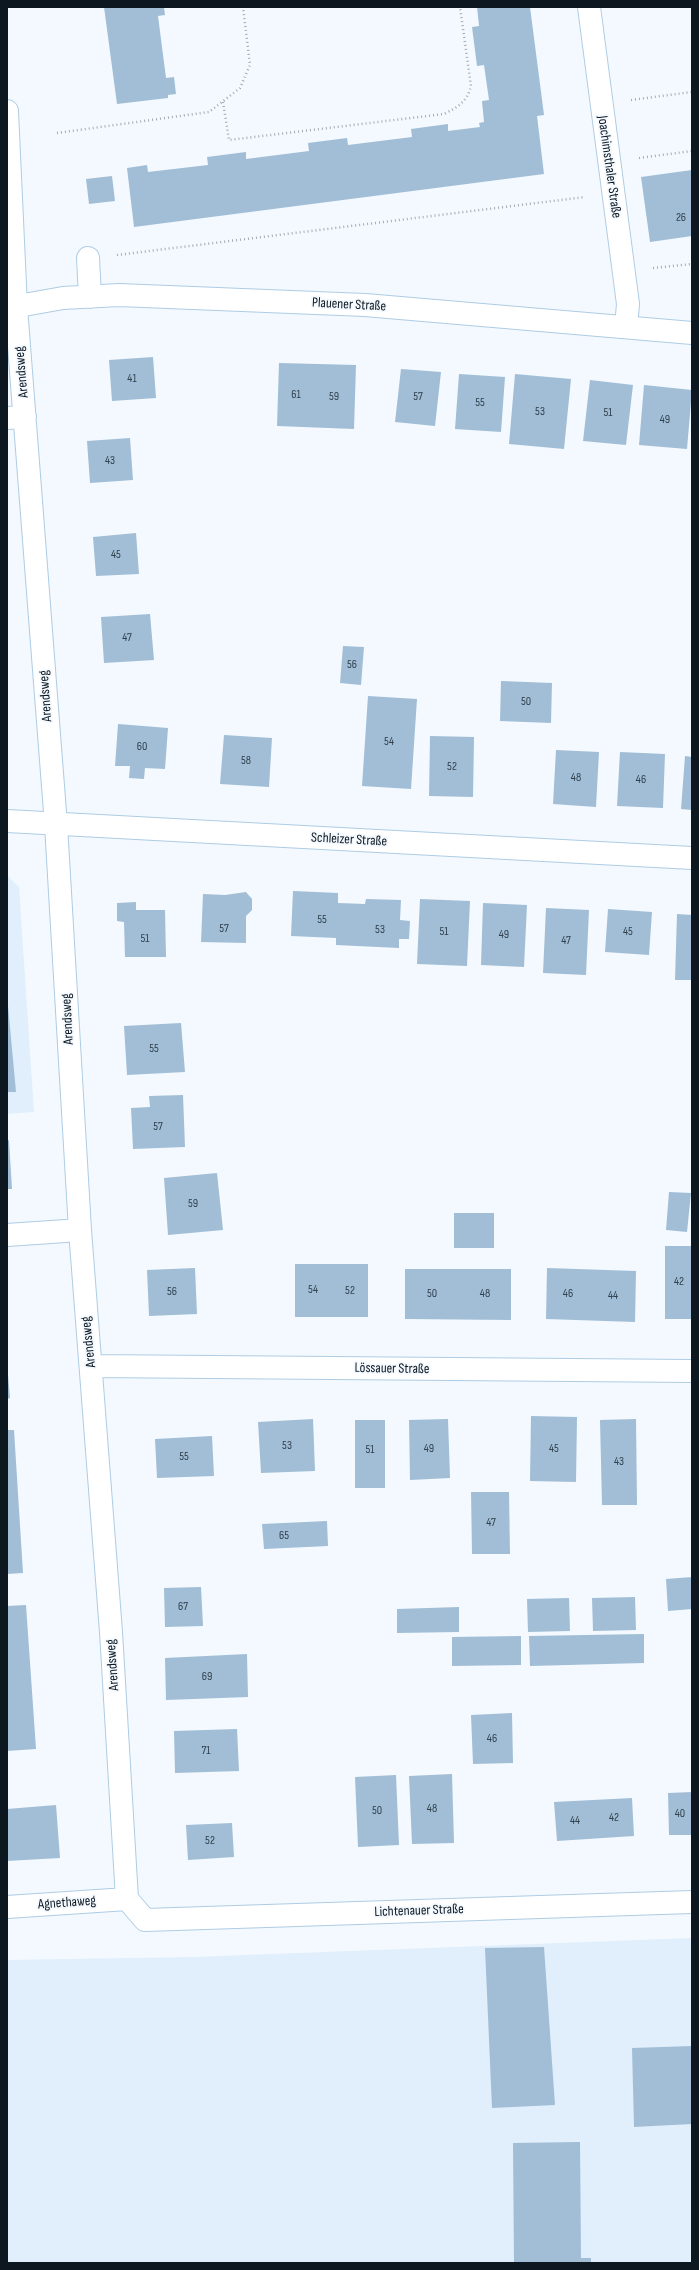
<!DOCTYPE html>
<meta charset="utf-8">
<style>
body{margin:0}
#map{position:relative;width:699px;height:2270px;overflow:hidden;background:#f3f9fe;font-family:"Sofia Sans Condensed",sans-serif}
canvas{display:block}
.frame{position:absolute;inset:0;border:8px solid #0c1720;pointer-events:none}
</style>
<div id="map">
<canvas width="699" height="2270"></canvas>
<div class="frame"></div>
</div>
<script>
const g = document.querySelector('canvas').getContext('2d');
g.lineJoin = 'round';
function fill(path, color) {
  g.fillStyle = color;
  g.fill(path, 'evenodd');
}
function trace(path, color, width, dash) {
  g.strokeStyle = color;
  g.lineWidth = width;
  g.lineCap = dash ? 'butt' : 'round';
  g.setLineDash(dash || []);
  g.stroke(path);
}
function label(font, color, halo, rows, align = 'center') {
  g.font = font + ' "Sofia Sans Condensed",sans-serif';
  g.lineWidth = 3.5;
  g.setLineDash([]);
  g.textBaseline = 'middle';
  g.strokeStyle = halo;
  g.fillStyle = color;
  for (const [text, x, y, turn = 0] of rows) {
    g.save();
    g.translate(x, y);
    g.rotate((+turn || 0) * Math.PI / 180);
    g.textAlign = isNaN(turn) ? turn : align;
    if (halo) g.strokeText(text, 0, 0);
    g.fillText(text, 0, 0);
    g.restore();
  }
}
const built = new Path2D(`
 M7 875 19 887 34 1112 7 1114Z
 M692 1938V2263H7V1960L193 1957Z`);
const building = new Path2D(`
 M104 7H164L165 15 158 16 166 78 174 77 176 94 168 95V98L117 104Z
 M477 7H530L544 115 537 116 544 174 134 227 127 168 147 165 148 172 208 165 207 157 246 152V159L309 151 308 143 347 138 348 145 412 137 411 129 448 124V131L480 127 479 123 484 122 482 101 489 100 484 65 477 66 472 27 479 26Z
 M692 170V236L650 242 641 177Z
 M112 176 115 201 89 204 86 179Z
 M153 357 156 398 112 401 109 360Z
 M279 363 356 365 354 429 277 426Z
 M401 369 441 372 435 426 395 422Z
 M459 374 505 377 501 432 455 429Z
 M515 374 571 379 564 449 509 444Z
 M590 380 633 385 626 445 583 441Z
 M644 385 692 390 687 449 639 445Z
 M130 438 133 480 90 483 87 441Z
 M136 533 139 574 96 576 93 537Z
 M150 614 154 660 104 663 101 617Z
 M343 646 364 647 361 685 340 683Z
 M501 681 552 683 551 723 500 721Z
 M368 696 417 699 411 789 362 786Z
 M118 724 168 728 165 769 145 768 144 779 129 778 130 766H115Z
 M224 735 272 738 269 787 220 784Z
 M430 736 474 737 473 797 429 796Z
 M556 750 599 752 596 807 553 804Z
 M620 752 665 754 663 808 617 806Z
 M685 756 692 757V810L681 809Z
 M293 891 338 893V903L365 904 366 899 401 900 400 920 410 921 409 939H399V948L336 945V938L291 936Z
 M246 892 252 899V910L246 916V943L201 942 203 894 225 895Z
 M420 899 470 901 467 966 417 964Z
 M136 902V910H165L166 957H125L124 922 117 921V903Z
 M483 903 527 905 524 967 481 965Z
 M546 908 589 910 586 975 543 973Z
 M608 909 652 912 649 955 605 952Z
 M677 914 692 915V980H675Z
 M7 995 16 1092H7Z
 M181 1023 185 1072 127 1075 124 1026Z
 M183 1095 185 1147 133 1149 131 1108 150 1107 149 1096Z
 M9 1140 12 1189H7V1141Z
 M217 1173 223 1230 168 1235 164 1178Z
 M669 1192 691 1193 687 1232 666 1230Z
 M454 1213H494V1248H454Z
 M665 1246H692V1319H665Z
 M295 1264H368V1317H295Z
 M195 1268 197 1314 149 1316 147 1270Z
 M547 1268 636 1271 635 1322 546 1319Z
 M405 1269H511V1320L405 1319Z
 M7 1363 10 1398 7 1399Z
 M531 1416 577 1417 576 1482 530 1481Z
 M313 1419 315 1471 261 1473 258 1422Z
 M448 1419 450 1478 410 1480 409 1420Z
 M636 1419 637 1505H602L600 1420Z
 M355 1420H385V1488H355Z
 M7 1430H14L23 1573 7 1574Z
 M212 1436 214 1476 157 1478 155 1439Z
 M471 1492H509L510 1554H472Z
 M327 1521 328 1546 264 1549 262 1524Z
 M692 1577V1609L668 1611 666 1579Z
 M201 1587 203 1626 165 1627 164 1588Z
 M635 1597 636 1630 593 1631 592 1598Z
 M569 1598 570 1631 528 1632 527 1599Z
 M26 1605 36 1749 7 1751V1606Z
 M459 1607V1632L397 1633V1609Z
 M644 1634V1663L530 1666 529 1636Z
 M521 1636V1665L452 1666V1637Z
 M247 1654 248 1697 166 1700 165 1658Z
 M512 1713 513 1763 473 1764 471 1715Z
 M237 1729 239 1771 175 1773 174 1731Z
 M452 1774 454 1843 412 1844 409 1776Z
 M396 1775 399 1845 358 1847 355 1777Z
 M692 1792V1835H669L668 1793Z
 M632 1798 634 1836 557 1841 554 1802Z
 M56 1805 60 1858 7 1861V1809Z
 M232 1823 234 1857 188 1860 186 1825Z
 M544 1947 555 2105 492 2108 485 1948Z
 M692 2046V2124L634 2127 632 2048Z
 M580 2142 581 2258H591V2263H514L513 2143Z`);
const path = new Path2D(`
 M631 100 692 92
 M223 102 229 140 444 114C458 107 467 102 471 86L460 7
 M57 133 209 112 240 88 250 65 243 7
 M639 158 692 151
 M117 255 585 197
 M653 268 692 264`);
const minor = new Path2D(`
 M589 7 628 304 626 327
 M7 111 16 307 56 825 80 1230 111 1632 127 1899 145 1920 692 1902
 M88 258 90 297
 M7 308 63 298 119 295 365 305 692 333
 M7 418 25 417
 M7 821 692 858
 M7 1235 80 1230
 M92 1366 692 1371
 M7 1907 127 1899`);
const numberNames = [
 ["26",681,218],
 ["41",132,379],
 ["61",296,395],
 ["59",334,397],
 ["57",418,397],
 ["55",480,403],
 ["53",540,412],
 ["51",608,413],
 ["49",665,420],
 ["43",110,461],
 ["45",116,555],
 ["47",127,638],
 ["56",352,665],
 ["50",526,702],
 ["54",389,742],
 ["60",142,747],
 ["58",246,761],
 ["52",452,767],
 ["48",576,778],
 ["46",641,780],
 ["55",322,920],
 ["57",224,929],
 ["53",380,930],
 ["51",444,932],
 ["45",628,932],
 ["49",504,935],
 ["51",145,939],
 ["47",566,941],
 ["55",154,1049],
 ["57",158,1127],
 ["59",193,1204],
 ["42",679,1282],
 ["54",313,1290],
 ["52",350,1291],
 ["56",172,1292],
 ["50",432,1294],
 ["48",485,1294],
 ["46",568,1294],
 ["44",613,1296],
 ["53",287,1446],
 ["49",429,1449],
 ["45",554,1449],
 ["51",370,1450],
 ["55",184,1457],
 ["43",619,1462],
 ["47",491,1523],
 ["65",284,1536],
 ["67",183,1607],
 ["69",207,1677],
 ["46",492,1739],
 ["71",206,1751],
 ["48",432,1809],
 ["50",377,1811],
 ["40",680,1814],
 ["42",614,1818],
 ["44",575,1821],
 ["52",210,1841]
];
const streetNames = [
 ["Joachimsthaler Straße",609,167,82],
 ["Plauener Straße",349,305,3],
 ["Arendsweg",22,372,-95],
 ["Arendsweg",46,696,-94],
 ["Schleizer Straße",349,840,3],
 ["Arendsweg",68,1019,-93],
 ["Arendsweg",89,1342,-96],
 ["Lössauer Straße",392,1369,1],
 ["Arendsweg",113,1665,-94],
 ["Agnethaweg",67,1903,-4],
 ["Lichtenauer Straße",419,1911,-2]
];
fill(built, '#e0effb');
fill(building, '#a1bed6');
trace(minor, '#aecce4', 24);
trace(path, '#a3abb1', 2.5, [1, 3]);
trace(minor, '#fff', 22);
label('12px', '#31414e', null, numberNames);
label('14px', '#0c1720', '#f3f9fe', streetNames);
</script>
